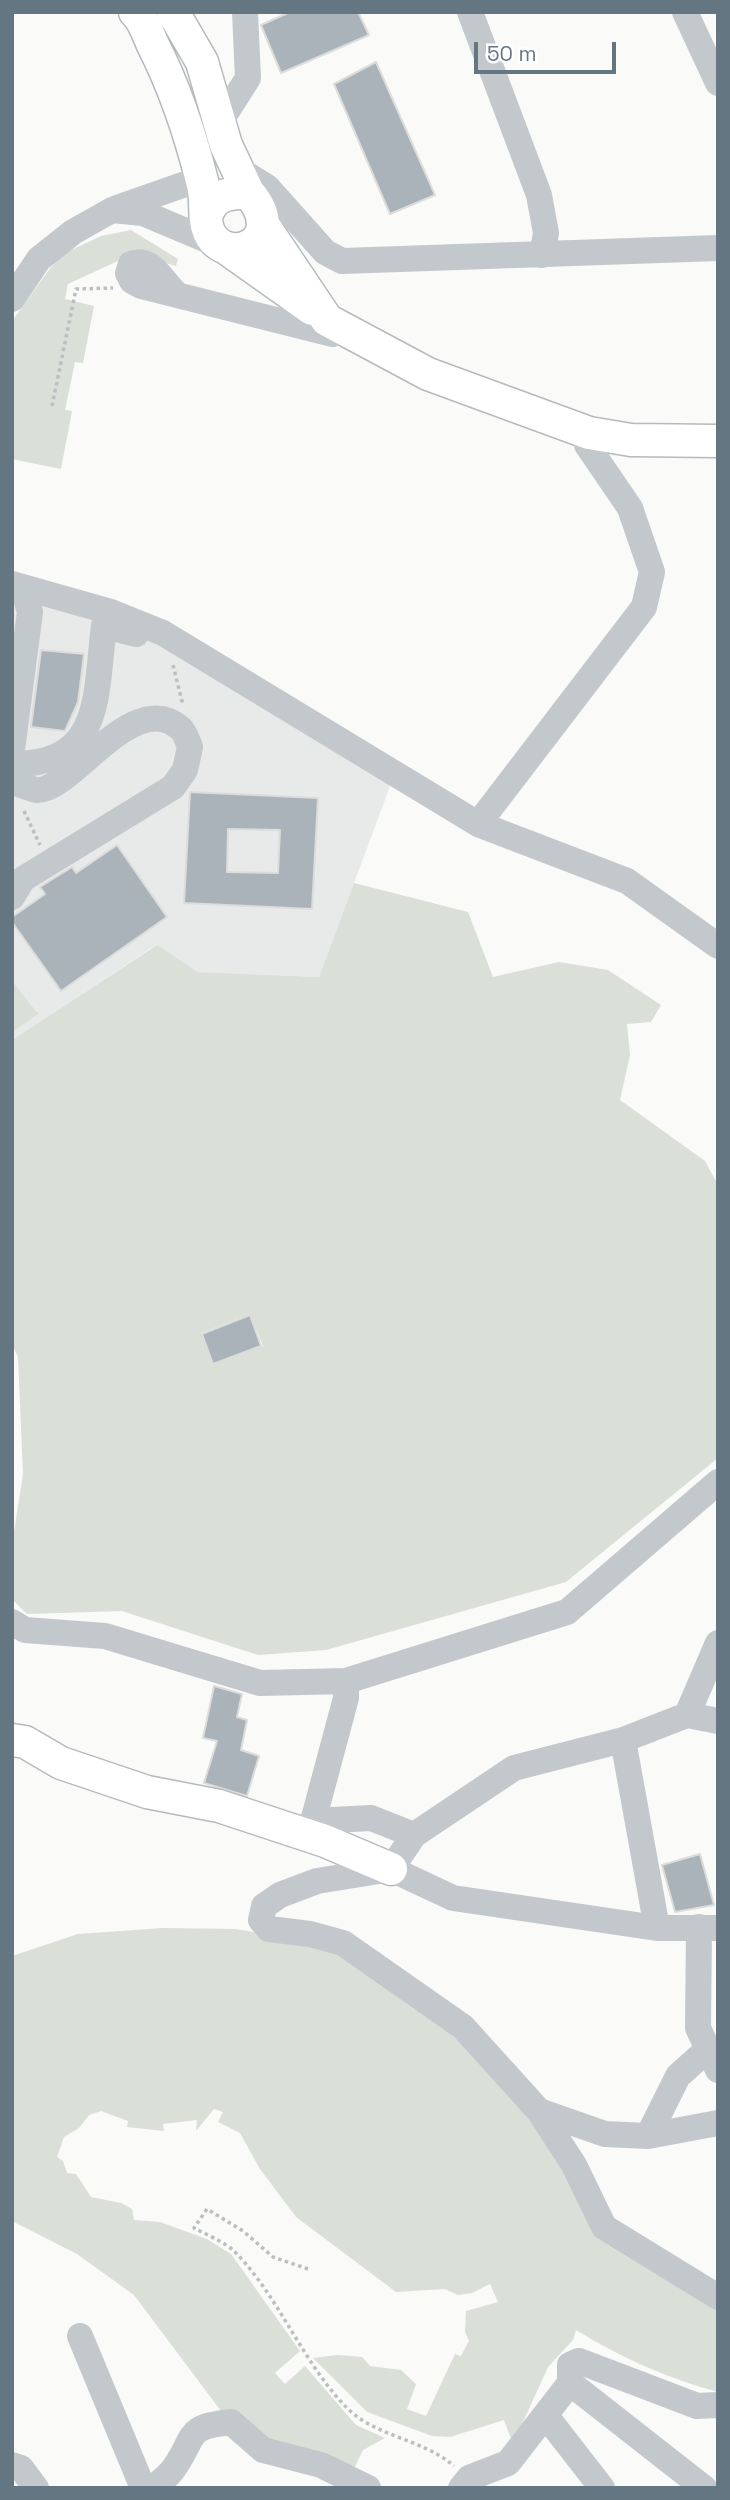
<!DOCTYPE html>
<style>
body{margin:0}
#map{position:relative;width:730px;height:2500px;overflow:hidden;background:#fafaf8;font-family:"Space Grotesk",sans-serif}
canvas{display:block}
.frame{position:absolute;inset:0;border:14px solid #657683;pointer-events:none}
.scale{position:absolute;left:474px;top:42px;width:142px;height:32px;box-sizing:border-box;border:4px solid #657683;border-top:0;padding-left:9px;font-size:21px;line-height:24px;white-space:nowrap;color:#657683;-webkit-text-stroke:5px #fff;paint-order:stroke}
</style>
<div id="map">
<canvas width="730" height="2500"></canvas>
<div class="frame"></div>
<div class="scale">50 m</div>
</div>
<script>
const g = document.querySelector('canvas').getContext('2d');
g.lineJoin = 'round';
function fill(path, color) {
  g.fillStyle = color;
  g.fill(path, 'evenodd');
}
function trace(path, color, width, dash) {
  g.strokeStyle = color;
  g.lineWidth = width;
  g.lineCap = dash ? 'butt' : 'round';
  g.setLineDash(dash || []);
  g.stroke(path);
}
const built = new Path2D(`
 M12 599 162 636 392 781 319 977 198 972 156 945 12 1040Z`);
const green = new Path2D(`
 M131 230 178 259 176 266 133 254 68 284 65 299 94 306 83 363 75 362 65 410 72 411 61 469 12 459V321L51 267 67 252 101 236Z
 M354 883 468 912 493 977 559 962 608 970 661 1005 651 1022 627 1024 630 1055 620 1100 705 1161 718 1185V1458L566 1582 326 1650 258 1655 122 1611 27 1614 12 1599V1545L23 1474 18 1357 12 1344V1040L157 945 198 972 319 977ZM250 1314 263 1346 213 1364 201 1333Z
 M12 981 38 1014 12 1032Z
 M163 1928 235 1929 324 1943 399 1980 522 2099 594 2214 718 2303V2392C666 2378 622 2358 576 2330L573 2340 548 2367 513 2444 504 2420 450 2437 432 2436 367 2412 313 2358 338 2355 362 2357 370 2366 401 2370 416 2384 407 2409 426 2416 455 2354 461 2356 469 2341 465 2332 466 2311 498 2302 490 2284 472 2293 458 2295 445 2289 396 2292 296 2217 260 2169 240 2133 218 2122 223 2112 214 2109 196 2131 197 2120 163 2124 164 2131 127 2127 128 2121 101 2111 89 2115 79 2128 64 2137 57 2157 63 2161 67 2173 76 2174 91 2197 121 2203 132 2209 134 2220 160 2222 207 2239 231 2254 300 2351 275 2373 285 2384 305 2366 356 2425 385 2438 363 2450 353 2471 264 2443 224 2415 134 2295 77 2254 12 2221V1956L78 1934Z`);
const building = new Path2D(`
 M290 12H358L369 35 281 73 261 25Z
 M376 62 435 195 390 214 334 84Z
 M41 650 84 654 78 702 65 731 31 727Z
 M190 792 318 798 312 909 184 903ZM228 829 280 830 278 873 227 872Z
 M117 845 167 917 61 991 12 922V917L45 894 40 887 72 867 76 873Z
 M250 1315 261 1346 213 1364 202 1334Z
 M214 1686 242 1694 237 1717 247 1720 241 1750 259 1756 247 1796 204 1783 217 1741 203 1738Z
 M700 1854 714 1905 675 1912 662 1865Z`);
const path = new Path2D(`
 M52 406 76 289 113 288
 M173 665 183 705
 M24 811 40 845
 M308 2269 273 2257 243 2231 207 2209 194 2228C207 2235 225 2242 235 2252 280 2298 302 2362 347 2408 376 2437 423 2439 454 2466`);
const minor = new Path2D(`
 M470 12 539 195 546 233 542 255
 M685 12 718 83
 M220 122 248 78 245 12
 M238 169 267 187 325 252 342 261 718 248
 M117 208 194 181 204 188
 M178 295C163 283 152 255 131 264L128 273 132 281 141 286 332 334 327 320
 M12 299 39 259 73 232 112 210 143 213 226 248
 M12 584 111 612 163 633 478 824 627 881 718 946
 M12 750 30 612 23 588
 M12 764C104 765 95 694 104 626L136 634
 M12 768 21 785C26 786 32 790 37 790 71 792 133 687 180 728 185 732 188 742 190 747L185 770 173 787 23 879 12 897
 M478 824 644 607 652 572 630 508 587 445 589 433
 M12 1622 25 1630 105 1636 260 1683 346 1681 567 1612 718 1482
 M687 1715 718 1643
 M623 1740 657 1928
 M312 1821 371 1818 414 1835
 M309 1836 346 1698V1681
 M391 1869 414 1835 514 1768 623 1740 687 1715 718 1721
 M699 1927 698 2028 718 2070
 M718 1928H657L453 1898 391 1869 317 1881 280 1895 264 1906 261 1920 269 1929 310 1934 343 1943 463 2027 539 2111 574 2165 604 2227 718 2297
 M539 2111 605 2134 648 2136 718 2123
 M648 2136 678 2076 707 2050
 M80 2336 143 2488
 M546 2416 602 2488
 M12 2465 21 2468 36 2488
 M153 2488C160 2482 169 2476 174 2468 197 2436 183 2427 231 2422L263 2450 321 2465 368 2488
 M461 2488 469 2478 508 2463 570 2383
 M704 2488 570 2383V2365L579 2361 697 2406 718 2405`);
const major = new Path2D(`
 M135 12C144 20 148 34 153 45 176 90 191 136 203 185 207 200 203 219 209 232 226 269 292 242 248 192 229 194 215 193 207 214
 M173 12 202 62 226 145 248 192
 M264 226 327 320 428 374 589 433 631 440 718 441
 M226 248 312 309
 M12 1740 25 1742 61 1763 147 1792 219 1806 325 1841 391 1869`);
fill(built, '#e8e9e9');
fill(green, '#dadfd7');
fill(building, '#aab3b9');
trace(building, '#dcdcda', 2);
trace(major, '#b5babe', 35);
trace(path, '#bbbfc2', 3.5, [3.5, 3.5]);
trace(minor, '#c3c8cc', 26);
trace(major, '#fff', 32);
</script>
